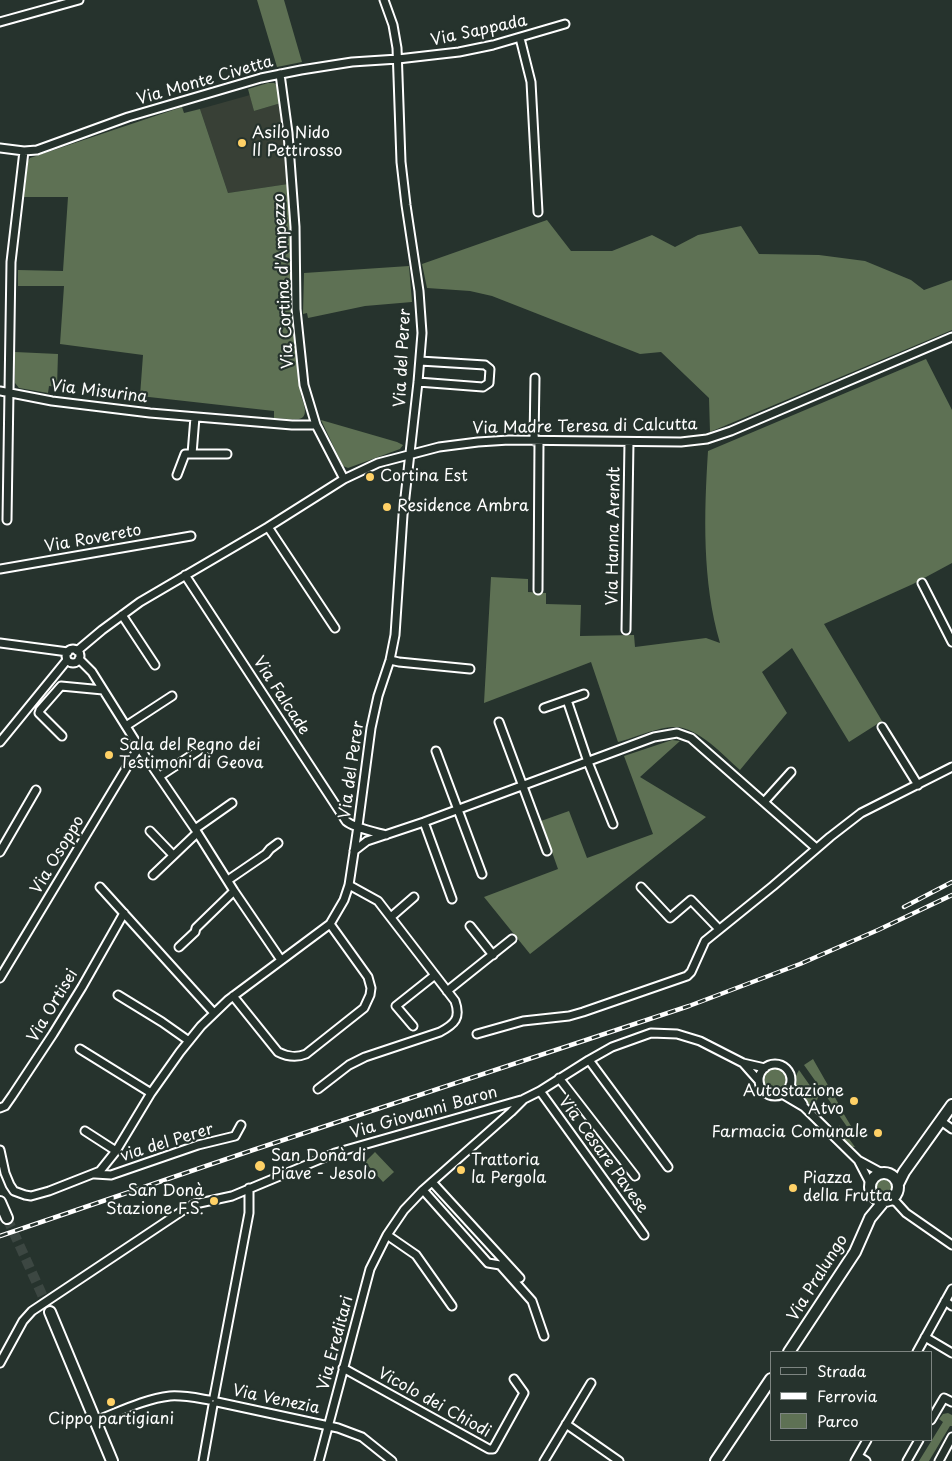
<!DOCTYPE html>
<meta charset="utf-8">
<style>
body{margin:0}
#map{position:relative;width:952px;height:1461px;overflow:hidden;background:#26332d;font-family:"Playpen Sans",sans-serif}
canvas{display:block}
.legend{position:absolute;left:770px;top:1351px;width:162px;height:90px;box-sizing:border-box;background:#26332d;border:1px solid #7d8581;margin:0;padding:6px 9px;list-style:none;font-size:15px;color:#fff}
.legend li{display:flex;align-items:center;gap:10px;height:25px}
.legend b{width:25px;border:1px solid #7d8581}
</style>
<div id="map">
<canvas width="952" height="1461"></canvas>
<ul class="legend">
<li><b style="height:6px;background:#26332d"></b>Strada</li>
<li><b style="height:6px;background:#fff"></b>Ferrovia</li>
<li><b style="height:14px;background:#5e7154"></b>Parco</li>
</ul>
</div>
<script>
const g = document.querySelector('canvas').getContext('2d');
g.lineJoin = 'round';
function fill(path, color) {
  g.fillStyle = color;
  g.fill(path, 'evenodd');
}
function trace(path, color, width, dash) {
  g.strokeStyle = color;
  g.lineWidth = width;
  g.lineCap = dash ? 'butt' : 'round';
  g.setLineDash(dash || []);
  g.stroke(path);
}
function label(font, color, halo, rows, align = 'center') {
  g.font = font + ' "Playpen Sans",sans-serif';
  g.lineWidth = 4.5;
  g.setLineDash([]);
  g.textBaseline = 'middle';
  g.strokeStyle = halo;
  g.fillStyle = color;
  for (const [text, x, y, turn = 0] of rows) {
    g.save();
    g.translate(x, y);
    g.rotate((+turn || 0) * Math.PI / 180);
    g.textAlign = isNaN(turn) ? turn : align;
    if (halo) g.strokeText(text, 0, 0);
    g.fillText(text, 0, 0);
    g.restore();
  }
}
const built = new Path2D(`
 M250 95 254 111 281 103 288 184 228 193 200 109Z`);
const green = new Path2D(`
 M257 0H284L302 62 277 67Z
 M268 83H274L279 86 281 103 254 111 248 89Z
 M182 107 184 113 200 109 228 193 288 184 291 217V313L301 396C313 426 296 419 274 418V411L140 396 143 355 60 344 64 286H18V270L63 271 68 197H24L28 161 30 158Z
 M547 220 571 251H612L652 235 675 247 698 235 741 226 759 254 819 255 865 261 911 280 924 290 952 280V330L710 432 709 398 661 352 640 354 492 296 470 291 427 288 422 264Z
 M409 266 412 302 365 306 308 318 307 313 303 314 304 273Z
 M15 352 58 354 57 387 49 386 48 393 19 388 15 383Z
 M926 359 952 410V563L913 584 824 624 882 721 849 742 792 648 762 672 787 713 740 770C724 756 697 726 674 727 658 727 634 738 618 742L591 662 484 703 491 577 528 579V592L546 593V604L581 605 580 636 634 635 635 647 706 638 720 643C702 581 704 514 708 451Z
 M321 420 397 442 403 445 400 449 348 468 343 466Z
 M672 740 680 741 640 777 706 817 530 954 484 897 558 869 541 821 569 811 587 858 653 834 624 756Z
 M813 1059 841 1108 836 1110 804 1065Z
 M763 1080a12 12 0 1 1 24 0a12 12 0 1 1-24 0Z
 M799 1070 818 1097 815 1107 813 1109C801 1097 788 1088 799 1070Z
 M842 1111 857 1136 855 1138 838 1114Z
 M839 1125 855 1147H851L840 1137Z
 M375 1152 394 1172 383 1182 365 1162Z
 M875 1186a9 9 0 1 1 18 0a9 9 0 1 1-18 0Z
 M948 1413 952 1415V1426H950L929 1461H919L943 1422 939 1419 943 1414Z`);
const secondaryTunnel = new Path2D(`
 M7 1218 50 1312`);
const street = new Path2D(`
 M0 22 79 0
 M520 38 531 82 538 212
 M280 74 288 133 295 227 296 309 304 385 316 425 344 479
 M0 148 24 151
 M418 382 483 387 489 383 490 369 485 365 420 361
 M0 391 52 401 150 413 292 425H316
 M534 441 535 378
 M192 454H227
 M177 475 185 454H192L195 417
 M7 520 11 262 24 151 37 150 128 117 261 78 301 70 352 62 398 59 459 52 493 45 565 24
 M268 527 335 628
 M0 569 191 536
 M185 575 346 821C354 828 375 832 386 835
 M922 583 952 642
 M538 590 539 441
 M122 615 155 665
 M626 630 629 442
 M0 643 68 652
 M66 656a7 7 0 1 1 14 0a7 7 0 1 1-14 0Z
 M77 651 102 630 140 602 268 527 344 479 378 463 439 447 478 442 509 440 681 442 707 439 731 431 952 337
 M79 659 92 672 139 747 195 829 234 891 281 960
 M390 660 399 662 470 669
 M567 700 588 762 613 824
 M544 708 584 694
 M499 722 547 851
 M126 726 172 696
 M882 727 918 785
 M62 736 39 713 40 710 61 686 103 690
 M0 742 67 660
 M436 751 482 874
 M160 776 198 751
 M764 802 791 772
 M424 822 452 899
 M195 829 232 803
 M150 831 173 855
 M354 851 367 841 424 822 654 737 677 733 691 738 816 848
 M0 852 36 790
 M153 875 197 833
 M228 880 266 854 270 849 278 843
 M100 887 214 1013
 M641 887 670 918 691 900 719 929
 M391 917 414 897
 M470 926 493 955
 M179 947 195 932 196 928 234 891
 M0 978 139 747
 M447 991 512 939
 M118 995 162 1022 189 1041
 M233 996 278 1052C288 1057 296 1058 306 1054L364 1008 370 995 371 988 368 977 330 924
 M413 1026 396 1006 435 975
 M477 1034 523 1021 569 1016 583 1012 687 976 691 972 705 941 773 886 830 837 861 813 952 767
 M80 1049 151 1093
 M589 1060 668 1167
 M743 1063 759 1081
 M759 1080a16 16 0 1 1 32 0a16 16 0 1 1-32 0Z
 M559 1078 635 1176
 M790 1085 803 1104
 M318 1089 349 1065 365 1057 440 1032C455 1024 461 1018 455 1001L378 901 349 885
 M540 1091 644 1235
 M782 1094 804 1107 858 1160 882 1173
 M0 1108 5 1106 12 1096 53 1034 82 987 124 913
 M941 1121 952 1129
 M85 1131 116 1151
 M0 1150 5 1173 10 1185 14 1191 25 1195 31 1196 49 1191 100 1171 116 1151 151 1093 180 1052 201 1026 228 1000 330 924 344 900 349 885 358 826 371 728 378 696 390 660 395 635 403 515 418 382 422 333 419 291 406 205 401 162 397 48 393 25 384 0
 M858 1160 870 1183
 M95 1174 111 1175 198 1145 235 1136 241 1125
 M432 1182 520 1278
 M423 1190 488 1263 500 1265 532 1301 544 1336
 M890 1200 896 1202 906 1213 952 1245
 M387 1235 416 1255 452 1306
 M945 1301 952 1306
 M925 1337 952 1353
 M917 1352 952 1289
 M0 1363 23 1321 32 1311 185 1209 195 1204 232 1196 335 1153 521 1100
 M343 1368 489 1449H493L524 1393 514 1379
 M214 1397 249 1213V1188
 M217 1402 338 1428 362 1437 392 1461
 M931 1420 944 1398 952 1402
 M95 1421C119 1412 144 1399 170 1396 183 1395 197 1398 209 1400
 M566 1424 619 1461
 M858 1456 866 1461
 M203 1461 213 1405
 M319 1461 370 1269 387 1235 404 1210 423 1190 511 1112 524 1099 540 1091 589 1060 612 1047 651 1033 677 1034 700 1041 743 1063 765 1068
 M544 1461 591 1383
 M855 1461 867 1440
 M907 1461 919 1440
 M939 1461 952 1437`);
const secondary = new Path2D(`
 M870 1187a14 14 0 1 1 28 0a14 14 0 1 1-28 0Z
 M898 1184 904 1172 952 1105
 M0 1202 7 1218
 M50 1312 112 1461
 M789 1352 855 1252 870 1218 884 1201
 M716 1461 771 1379`);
const rail = new Path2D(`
 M904 907 952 882
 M0 1236 253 1150 689 1006 800 964 878 930 952 895`);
const markers = [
 [242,143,5,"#ffd166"],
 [370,477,5,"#ffd166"],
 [387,507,5,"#ffd166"],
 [109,755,5,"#ffd166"],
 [854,1101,5,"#ffd166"],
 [878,1133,5,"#ffd166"],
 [260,1166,6,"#ffd166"],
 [461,1170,5,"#ffd166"],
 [793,1188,5,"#ffd166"],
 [214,1201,5,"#ffd166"],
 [111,1402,5,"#ffd166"]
];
const streetNames = [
 ["Via Sappada",479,31,-12],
 ["Via Monte Civetta",205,81,-16],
 ["Via Cortina d'Ampezzo",284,281,-93],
 ["Via del Perer",403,358,-87],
 ["Via Misurina",99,392,7],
 ["Via Madre Teresa di Calcutta",585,427,-1],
 ["Via Hanna Arendt",614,536,-89],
 ["Via Rovereto",93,539,-10],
 ["Via Falcade",281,696,57],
 ["Via del Perer",352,770,-82],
 ["Via Osoppo",58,855,-59],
 ["Via Ortisei",53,1006,-59],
 ["Via Giovanni Baron",424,1113,-16],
 ["via del Perer",167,1143,-17],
 ["Via Cesare Pavese",603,1155,54],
 ["Via Pralungo",818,1278,-58],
 ["Via Ereditari",336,1343,-75],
 ["Via Venezia",276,1400,12],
 ["Vicolo dei Chiodi",434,1403,29]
];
const poiNames = [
 ["Asilo Nido",252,134],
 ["Il Pettirosso",252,152],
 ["Cortina Est",380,477],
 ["Residence Ambra",397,507],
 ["Sala del Regno dei",119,746],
 ["Testimoni di Geova",119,764],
 ["Autostazione",844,1092,"right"],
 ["Atvo",844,1110,"right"],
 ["Farmacia Comunale",868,1133,"right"],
 ["San Donà di",271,1157],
 ["Piave - Jesolo",271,1175],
 ["Trattoria",471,1161],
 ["la Pergola",471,1179],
 ["Piazza",803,1179],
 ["della Frutta",803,1197],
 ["San Donà",204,1192,"right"],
 ["Stazione F.S.",204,1210,"right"],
 ["Cippo partigiani",111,1420,"center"]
];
fill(built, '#384036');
fill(green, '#5e7154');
trace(secondaryTunnel, '#3c4742', 10, [10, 5]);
trace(street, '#fff', 11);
trace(secondary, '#fff', 14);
trace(street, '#26332d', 7);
trace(secondary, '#26332d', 10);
trace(rail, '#fff', 4.5);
trace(rail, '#26332d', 2.5, [8]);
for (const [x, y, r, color] of markers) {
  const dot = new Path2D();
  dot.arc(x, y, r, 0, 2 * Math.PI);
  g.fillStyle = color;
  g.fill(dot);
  trace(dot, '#26332d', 2);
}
label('16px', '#fff', '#26332d', streetNames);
label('16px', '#fff', '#26332d', poiNames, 'left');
</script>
